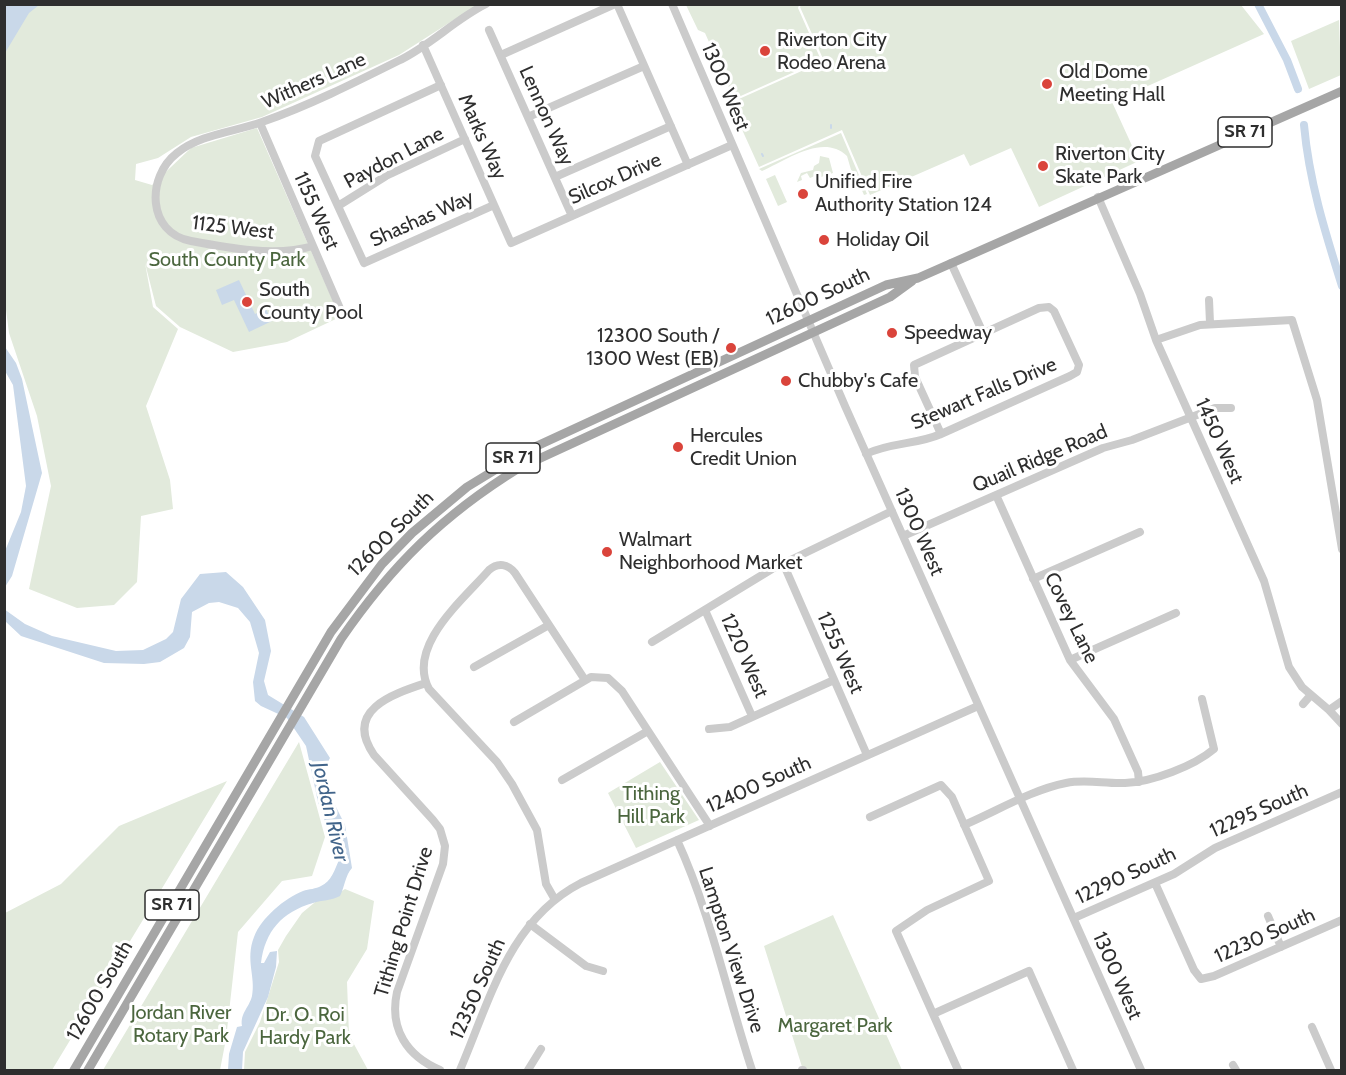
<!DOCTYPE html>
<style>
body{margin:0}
#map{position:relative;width:1346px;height:1075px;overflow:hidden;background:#fff;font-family:Cabin,sans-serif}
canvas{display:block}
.frame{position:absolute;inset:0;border:6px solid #2e2e2e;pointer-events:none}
</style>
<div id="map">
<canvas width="1346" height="1075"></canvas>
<div class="frame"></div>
</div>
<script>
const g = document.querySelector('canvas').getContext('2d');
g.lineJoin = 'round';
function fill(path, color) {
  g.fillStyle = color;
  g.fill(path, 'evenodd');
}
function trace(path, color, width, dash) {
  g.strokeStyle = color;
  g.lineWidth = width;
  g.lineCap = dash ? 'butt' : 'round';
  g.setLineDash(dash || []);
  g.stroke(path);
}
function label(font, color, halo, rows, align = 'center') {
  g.font = font + ' Cabin,sans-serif';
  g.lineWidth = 6;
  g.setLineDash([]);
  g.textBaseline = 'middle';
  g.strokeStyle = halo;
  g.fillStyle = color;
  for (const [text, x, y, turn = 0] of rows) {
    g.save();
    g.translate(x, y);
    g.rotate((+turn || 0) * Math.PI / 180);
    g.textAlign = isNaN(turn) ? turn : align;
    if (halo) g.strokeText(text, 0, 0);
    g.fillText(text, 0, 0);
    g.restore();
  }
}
const green = new Path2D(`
 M811 4 1241 5 1264 34 1112 102 1139 161 1039 207 1011 148 970 166 964 154 870 195 842 130 759 167 730 103 824 61 800 7 801 5Z
 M4 5H477L399 55 262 117 191 137 158 158 136 164 135 180 152 185 191 148 257 128 340 317 287 342 233 352 180 327 156 306 145 263 153 307 178 329 146 406 170 480 173 509 141 516 137 582 114 605 77 608 29 589 51 486 37 416 9 333 5 302Z
 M686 5H799L798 8 821 60 734 99 705 33 698 30Z
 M1339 20 1341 75 1309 89 1291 41Z
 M841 133 867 194 864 195 860 186 856 187 847 156C823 133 787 160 762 171L759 169Z
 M820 156 829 158 833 173 821 177 819 174 810 178 807 173 801 176 802 180 797 182 801 173 813 170 814 166 819 163Z
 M775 175 787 202 778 206 766 179Z
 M299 742 325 837 312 876 282 881 238 932 226 1039 220 1070H103Z
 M660 762 699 820 636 848 608 793Z
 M227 781 52 1070H5V913L61 884 119 826Z
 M345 889 374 901 367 949 347 982 349 1035 368 1070H244L245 1052 260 1022 279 962 278 950 286 936 302 913 320 898H331Z
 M833 915 902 1070H803L764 946Z`);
const water = new Path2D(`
 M5 4 39 5 29 13 5 53Z
 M239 280 255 314 266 309 272 321 249 332 234 300 222 305 216 290Z
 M5 347 16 363 22 379 42 473 12 576 5 587V551L21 512 26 486 13 385 5 371Z
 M226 572 243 587 265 620 271 651 264 681 268 695 304 717 330 758 325 767 333 801 345 825 352 868C345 876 345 886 340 896 331 901 322 900 313 903 282 912 265 931 261 963H264L270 952 277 951 276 967 268 997 243 1052 242 1070H228L229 1054 237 1027 242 1026C240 1013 249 1008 252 996 256 977 245 960 254 937 261 918 285 898 303 891 309 889 316 889 321 886 331 882 335 869 339 860L318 802 306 746 287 718 261 706 255 701 253 682 259 653 250 622 238 608 219 602 209 603 192 612 190 637 184 648 160 662 144 664 104 663 21 636 5 621 4 609 25 624 52 636 116 651 143 650 166 639 173 632 181 599 200 574Z`);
const stream = new Path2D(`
 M831 128V125
 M762 154 763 156`);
const canal = new Path2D(`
 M1258 4 1287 60 1298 89
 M1304 125C1309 181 1325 232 1342 286`);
const minor = new Path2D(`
 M617 4 688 165
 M672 4 845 406 1141 1070
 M489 30 572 216
 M423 45 511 243 732 145
 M501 55 615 4
 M441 85 319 141 315 156 364 263 494 205
 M528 117 644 66
 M260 123 342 313
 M555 177 671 126
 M1098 197 1140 294 1156 340 1264 581 1289 667 1302 687 1329 710 1342 724
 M338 206 386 176 465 139
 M313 246C276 257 228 248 191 241 147 233 146 177 177 153 201 134 234 132 262 122 308 106 354 83 398 61 430 46 454 20 486 4
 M951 263 983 333
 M1209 300 1210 323
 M1156 340 1200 325 1292 320 1317 400 1342 549
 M866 454C891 442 916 445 941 434L1070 376 1077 372 1079 365 1054 311 1049 307 1039 308 914 365 915 377 941 434
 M996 495 1070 660 1114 719 1138 772 1139 782
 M903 536 1103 448 1132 440 1215 408H1231
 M783 563 867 755
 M1033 579 1140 532
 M705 610 752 716
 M652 642 772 569 892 511
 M1070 660 1176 613
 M474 667 549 625
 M426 683C393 694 343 710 374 755L433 820 440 829 445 846 443 864 397 992C389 1029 407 1056 440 1070
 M1303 704 1310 696
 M1329 710 1342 701
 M514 722 591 677 608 678 622 691 710 826
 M709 729 730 727 834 680
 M562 780 648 731
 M870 817 941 785 952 797 989 881 927 910 896 931 958 1070
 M964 825C997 811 1031 790 1066 783 1086 779 1105 784 1125 783 1152 782 1194 766 1214 749L1202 699
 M677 840C711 914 727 994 752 1070
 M1155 883 1194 970 1201 979 1214 976 1342 920
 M554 898 546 884 537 830 512 784 497 762 429 689C406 646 463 600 489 570 498 562 508 564 515 573L585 680
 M1268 916 1281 947
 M1074 918 1174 874 1215 848 1342 792
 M530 924 586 966 603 971
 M933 1014 1029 971 1073 1070
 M1312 1027 1331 1070
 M1233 1065 1236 1070
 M460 1070C490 1000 509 920 581 883L978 706
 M528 1070 541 1049
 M802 1070H803`);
const major = new Path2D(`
 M74 1070 331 632 382 564 412 533 467 487 526 451 886 285 918 278 1342 91
 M88 1070 341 639C392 565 443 515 519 468L890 297 912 281`);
const markers = [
 [765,51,6,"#da443b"],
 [1047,84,6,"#da443b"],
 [1043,166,6,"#da443b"],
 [803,194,6,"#da443b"],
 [824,240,6,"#da443b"],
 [247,302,6,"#da443b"],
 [892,333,6,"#da443b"],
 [731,348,6,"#da443b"],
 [786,381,6,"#da443b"],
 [678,447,6,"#da443b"],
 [607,552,6,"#da443b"]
];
const shields = [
 [1245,132,54],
 [513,458,54],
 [172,905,54]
];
const shieldNames = [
 ["SR 71",1245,132],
 ["SR 71",513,458],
 ["SR 71",172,905]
];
const poiNames = [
 ["Riverton City",777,40],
 ["Rodeo Arena",777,63],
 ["Old Dome",1059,72],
 ["Meeting Hall",1059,95],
 ["Riverton City",1055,154],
 ["Skate Park",1055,177],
 ["Unified Fire",815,182],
 ["Authority Station 124",815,205],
 ["Holiday Oil",836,240],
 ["South",259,290],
 ["County Pool",259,313],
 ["Speedway",904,333],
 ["12300 South /",719,336,"right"],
 ["1300 West (EB)",719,359,"right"],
 ["Chubby's Cafe",798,381],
 ["Hercules",690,436],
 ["Credit Union",690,459],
 ["Walmart",619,540],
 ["Neighborhood Market",619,563]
];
const streetNames = [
 ["Withers Lane",314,81,-24],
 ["1300 West",725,87,67],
 ["Lennon Way",546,116,66],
 ["Marks Way",482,137,66],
 ["Paydon Lane",394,158,-28],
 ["Silcox Drive",615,179,-24],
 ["1155 West",316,211,66],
 ["Shashas Way",422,219,-24],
 ["1125 West",233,228,7],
 ["12600 South",818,297,-25],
 ["Stewart Falls Drive",984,394,-23],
 ["1450 West",1219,441,66],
 ["Quail Ridge Road",1040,459,-23],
 ["1300 West",919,532,66],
 ["12600 South",391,534,-45],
 ["Covey Lane",1071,618,64],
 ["1255 West",840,653,66],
 ["1220 West",744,656,66],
 ["12400 South",759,785,-24],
 ["12295 South",1259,811,-24],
 ["12290 South",1126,876,-25],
 ["Tithing Point Drive",404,922,-73],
 ["12230 South",1265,936,-24],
 ["Lampton View Drive",731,950,72],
 ["1300 West",1117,976,66],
 ["12350 South",478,989,-66],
 ["12600 South",100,991,-60]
];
const parkNames = [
 ["South County Park",227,260],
 ["Tithing",651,794],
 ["Hill Park",651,817],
 ["Jordan River",181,1013],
 ["Rotary Park",181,1036],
 ["Dr. O. Roi",305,1015],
 ["Hardy Park",305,1038],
 ["Margaret Park",835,1026]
];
const waterNames = [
 ["Jordan River",330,812,77]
];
fill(green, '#e2eadc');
fill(water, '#c9d8e9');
trace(stream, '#c9d8e9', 2);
trace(canal, '#c9d8e9', 8);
trace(minor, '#cbcbcb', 8);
trace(major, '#a6a6a6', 9);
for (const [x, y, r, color] of markers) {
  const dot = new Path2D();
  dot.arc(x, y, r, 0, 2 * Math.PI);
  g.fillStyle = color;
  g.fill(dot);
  trace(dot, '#fff', 2);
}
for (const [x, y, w] of shields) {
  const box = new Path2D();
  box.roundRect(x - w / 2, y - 15, w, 30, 4.5);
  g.fillStyle = '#fff';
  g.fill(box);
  trace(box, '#2e2e2e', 1.5);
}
label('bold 18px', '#2e2e2e', null, shieldNames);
label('20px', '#2e2e2e', '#fff', poiNames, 'left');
label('20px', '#2e2e2e', '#fff', streetNames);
label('20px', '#4b663e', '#fff', parkNames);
label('italic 21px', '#41648a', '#fff', waterNames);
</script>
